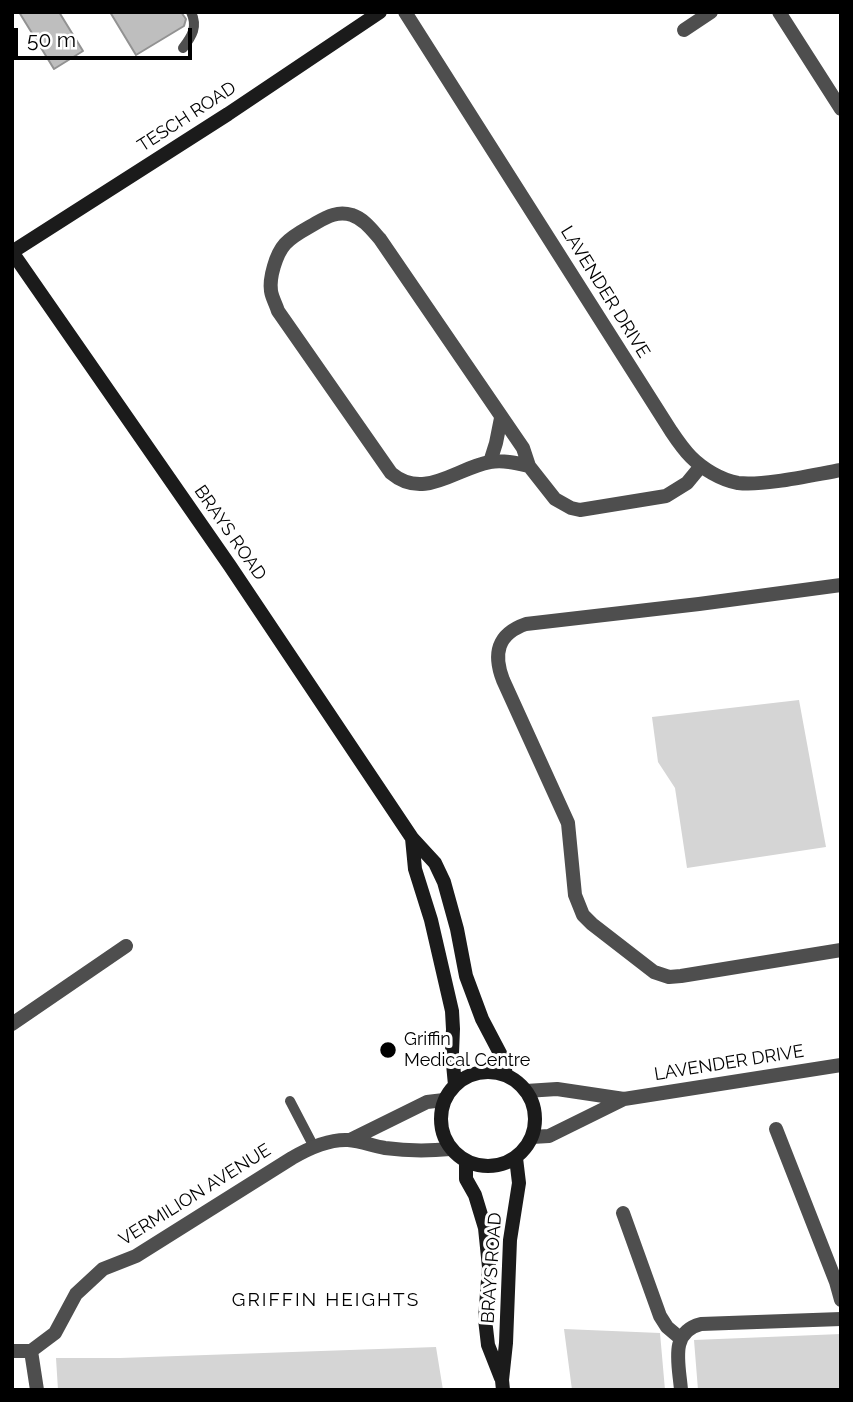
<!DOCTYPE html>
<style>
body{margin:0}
#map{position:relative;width:853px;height:1402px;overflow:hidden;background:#fff;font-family:Raleway,sans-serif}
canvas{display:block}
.frame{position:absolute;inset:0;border:14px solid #000;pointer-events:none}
.scale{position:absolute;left:14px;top:28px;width:178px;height:32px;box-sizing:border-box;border:4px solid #000;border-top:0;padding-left:9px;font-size:21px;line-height:24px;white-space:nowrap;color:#000;-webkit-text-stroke:5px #fff;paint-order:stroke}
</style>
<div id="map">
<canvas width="853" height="1402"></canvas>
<div class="frame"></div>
<div class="scale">50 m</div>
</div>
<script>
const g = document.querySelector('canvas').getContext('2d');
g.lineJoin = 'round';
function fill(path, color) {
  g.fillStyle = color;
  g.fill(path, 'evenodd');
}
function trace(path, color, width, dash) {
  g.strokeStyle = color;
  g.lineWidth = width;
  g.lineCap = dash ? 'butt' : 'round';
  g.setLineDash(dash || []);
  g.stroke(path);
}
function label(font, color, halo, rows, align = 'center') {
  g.font = font + ' Raleway,sans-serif';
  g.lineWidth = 6;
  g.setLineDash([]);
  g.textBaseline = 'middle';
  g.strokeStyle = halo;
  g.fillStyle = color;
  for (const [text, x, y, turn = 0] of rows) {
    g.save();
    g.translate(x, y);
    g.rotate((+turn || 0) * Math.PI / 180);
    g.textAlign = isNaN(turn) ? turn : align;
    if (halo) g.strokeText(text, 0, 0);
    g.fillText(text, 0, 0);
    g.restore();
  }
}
const green = new Path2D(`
 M799 700 826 847 687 868 675 788 658 762 652 717Z
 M564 1329 660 1333 665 1390H572Z
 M841 1334V1390H698L694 1340Z
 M436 1347 443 1390H58L56 1358H120Z`);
const building = new Path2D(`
 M19 12H59L83 51 54 69Z
 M110 12H181L186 19 184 26 136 55Z`);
const lane = new Path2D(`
 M183 48C192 36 198 27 191 12
 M290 1101 314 1147`);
const street = new Path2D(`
 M405 12 671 431C677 440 683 449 691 457 703 469 721 480 738 483 765 486 812 475 841 470
 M779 12 841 109
 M684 30 711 12
 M490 462 496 443 501 418
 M529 466C516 463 504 460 490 462 456 468 424 501 391 473L278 311C276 304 272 298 271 291 269 278 276 254 285 244 293 235 306 229 316 223 328 216 338 211 352 215 364 219 372 230 380 239L523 448 529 466 555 499 571 508 580 510 666 496 687 483 701 466
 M841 585 699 604 526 624C497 634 493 654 503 680L568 823 575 895 583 915 592 924 654 972 669 977 681 976 841 950
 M12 1024 126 946
 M526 1091 557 1089 624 1099
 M776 1129 836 1282 841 1300
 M532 1137 549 1136 624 1099 841 1065
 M350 1140 427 1102 444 1100
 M623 1213 660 1316 667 1327 680 1338
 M12 1351H31L55 1333 76 1294 103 1269 136 1256 292 1158C309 1148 328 1139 348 1140 361 1141 373 1146 385 1148 407 1151 429 1151 450 1149
 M31 1351 37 1390
 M681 1390C679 1364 669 1332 701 1324L841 1319`);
const secondary = new Path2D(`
 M12 252 230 566 412 838 435 863 444 882 457 929 466 976 482 1019 503 1059 506 1075
 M12 252 228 114 380 12
 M412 838 415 869 431 920 452 1011 453 1029 452 1053 455 1085
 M441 1119a47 47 0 1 1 94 0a47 47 0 1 1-94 0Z
 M466 1161V1179L475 1195 485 1228 489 1267 485 1319 488 1345 501 1378
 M503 1390 502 1380 506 1343 510 1240 519 1183 516 1158`);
const markers = [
 [388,1050,9,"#000"]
];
const streetNames = [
 ["TESCH ROAD",187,117,-33],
 ["LAVENDER DRIVE",605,292,58],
 ["BRAYS ROAD",230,533,55],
 ["LAVENDER DRIVE",729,1063,-9],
 ["VERMILION AVENUE",195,1195,-32],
 ["BRAYS ROAD",492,1268,-86]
];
const poiNames = [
 ["Griffin",404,1040],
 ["Medical Centre",404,1061]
];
const neighbourhoodNames = [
 ["GRIFFIN HEIGHTS",326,1300]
];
fill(green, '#d5d5d5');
fill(building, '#bebebe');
trace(building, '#929292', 2);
trace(lane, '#4e4e4e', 10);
trace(street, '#4e4e4e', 14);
trace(secondary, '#1b1b1b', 14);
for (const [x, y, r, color] of markers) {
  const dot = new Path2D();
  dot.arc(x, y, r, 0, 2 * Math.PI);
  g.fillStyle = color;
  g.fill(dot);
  trace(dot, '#fff', 2.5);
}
label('18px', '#000', '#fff', streetNames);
label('18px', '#000', '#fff', poiNames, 'left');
g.letterSpacing = '2px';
label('19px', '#000', '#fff', neighbourhoodNames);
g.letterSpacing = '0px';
</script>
